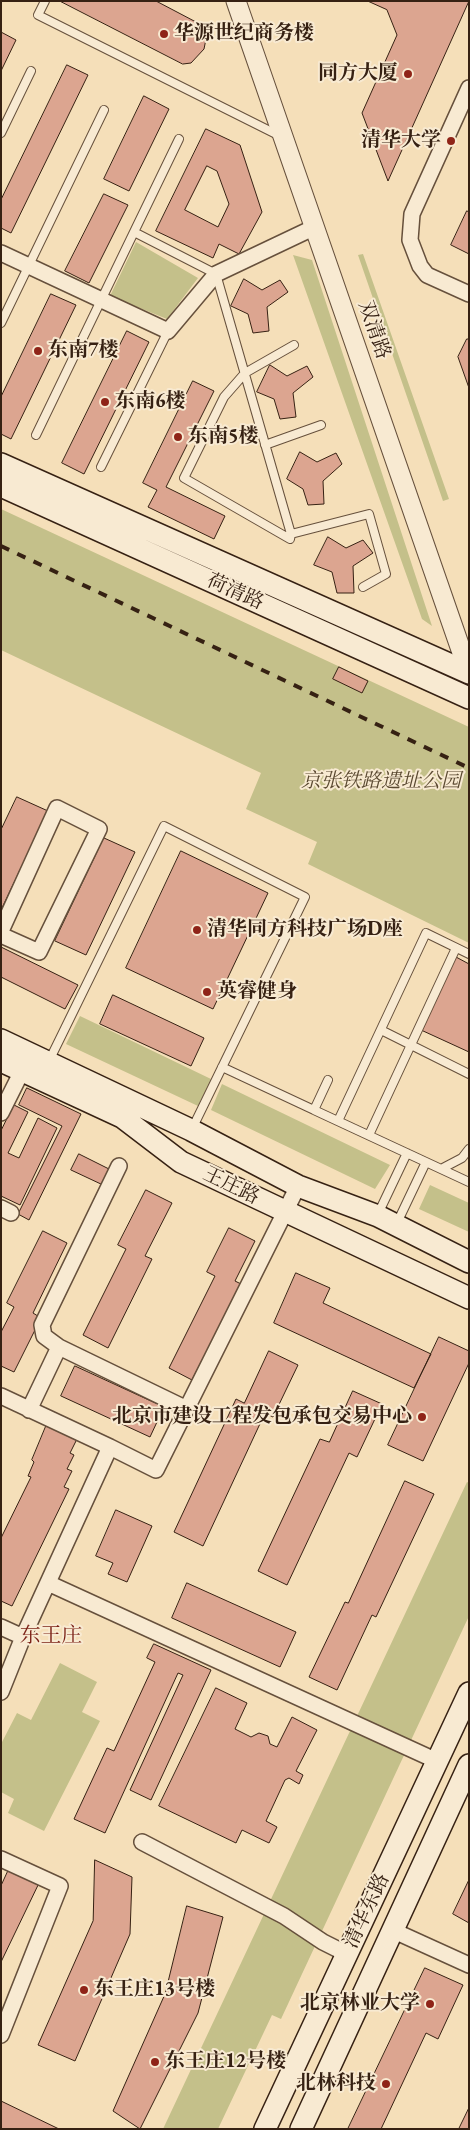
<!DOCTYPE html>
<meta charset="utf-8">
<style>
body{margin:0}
#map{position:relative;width:470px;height:2130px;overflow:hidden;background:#f5dfb9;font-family:"EB Garamond",serif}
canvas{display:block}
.frame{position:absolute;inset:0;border:2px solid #362113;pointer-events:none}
</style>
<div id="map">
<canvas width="470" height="2130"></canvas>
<div class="frame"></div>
</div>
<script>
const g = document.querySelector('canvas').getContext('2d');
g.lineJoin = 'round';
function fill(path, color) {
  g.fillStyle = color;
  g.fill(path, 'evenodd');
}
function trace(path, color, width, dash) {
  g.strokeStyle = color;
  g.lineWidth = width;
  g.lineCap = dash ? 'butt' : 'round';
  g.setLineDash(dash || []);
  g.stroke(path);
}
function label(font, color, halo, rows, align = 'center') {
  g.font = font + ' "EB Garamond","Noto Serif SC",serif';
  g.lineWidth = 4;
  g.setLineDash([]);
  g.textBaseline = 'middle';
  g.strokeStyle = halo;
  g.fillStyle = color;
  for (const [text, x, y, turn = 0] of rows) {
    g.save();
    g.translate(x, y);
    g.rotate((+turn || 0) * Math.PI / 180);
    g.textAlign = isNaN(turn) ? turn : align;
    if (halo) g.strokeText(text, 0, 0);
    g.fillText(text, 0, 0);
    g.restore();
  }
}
const green = new Path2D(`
 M136 242 198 278 167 319 110 296Z
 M363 254 449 499 443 501 358 255Z
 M293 255 312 260 432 626 422 619Z
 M1 509 469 727V943L308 864 317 842 246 809 261 773 1 650Z
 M80 1016 211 1079 198 1106 66 1044Z
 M222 1084 390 1165 375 1189 211 1110Z
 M430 1185 469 1203V1232L419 1209Z
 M467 1482 469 1483V1616L281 2019 272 2015 218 2129H163Z
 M60 1663 97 1682 82 1712 100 1721 44 1831 8 1813 14 1799 1 1792V1744L17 1713 31 1720Z`);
const building = new Path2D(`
 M60 1H156L196 22 203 29 206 39 204 49 191 63 183 64Z
 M368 1H469L388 181 362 113 397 35 387 10Z
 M1 32 16 40 1 71Z
 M67 65 88 75 11 233 1 228V200Z
 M144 96 169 109 129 191 104 179Z
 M206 129 240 145 262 212 239 254 219 244 213 258 156 231ZM207 166 217 171 229 204 218 227 185 210Z
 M104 194 128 205 89 283 65 271Z
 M467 211 469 212V254L451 245Z
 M244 279 262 290 280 280 288 292 267 307 269 331 253 333 248 314 231 306Z
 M51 294 76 305 11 439 1 434V397Z
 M127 331 149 342 84 474 62 463Z
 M467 339H469V388L458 357Z
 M270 365 287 376 307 366 313 377 293 393 296 417 280 419 274 399 257 392Z
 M193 381 214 391 166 487 225 516 214 539 148 507 157 490 143 483Z
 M300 452 317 462 336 453 342 464 323 481 324 504 308 505 303 489 287 479Z
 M328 537 346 548 363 540 373 553 353 566 354 593H337L332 572 314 565Z
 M339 667 368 681 362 693 333 679Z
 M17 797 48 811 1 910V830Z
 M104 838 135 852 86 955 55 941Z
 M181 851 268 893 213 1009 126 968Z
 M1 947 78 985 65 1009 1 977Z
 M456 957 469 964V1052L421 1030Z
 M113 995 204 1038 191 1066 100 1024Z
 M27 1088 81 1114 29 1220 18 1214 62 1126 19 1105Z
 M14 1105 28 1112 8 1153 19 1158 38 1118 57 1128 20 1205 1 1196V1131Z
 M79 1154 111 1170 103 1185 71 1170Z
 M146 1190 172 1203 145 1256 152 1259 108 1348 83 1335 126 1249 118 1245Z
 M229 1228 255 1241 235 1281 241 1284 192 1380 169 1368 215 1276 207 1272Z
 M43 1231 67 1243 33 1313 41 1318 14 1372 1 1366V1332L14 1307 7 1303Z
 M296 1273 330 1288 323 1303 431 1354 414 1388 274 1323Z
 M439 1337 469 1351V1363L423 1461 388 1445Z
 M269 1351 298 1365 273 1417 265 1413 203 1546 174 1532 236 1399 244 1403Z
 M75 1366 164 1407 150 1437 61 1396Z
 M353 1391 382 1404 357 1457 349 1453 287 1585 258 1571 320 1439 329 1442Z
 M47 1424 77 1439 70 1453 74 1455 67 1469 72 1471 64 1487 69 1489 12 1606 1 1601V1538L31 1477 28 1476 34 1462 32 1460Z
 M405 1481 434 1494 376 1617 372 1615 337 1690 309 1677 345 1602 348 1603Z
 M116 1510 152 1526 127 1582 108 1574 113 1563 96 1556Z
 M187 1583 296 1632 280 1667 172 1618Z
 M154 1644 211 1670 151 1800 130 1790 183 1675 178 1673 105 1833 74 1819 107 1748 114 1751 155 1662 147 1658Z
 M216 1688 247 1703 235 1729 251 1737 259 1733 268 1736 270 1744 277 1747 292 1717 317 1730 296 1771 303 1775 299 1784 289 1778 285 1780 266 1821 277 1827 269 1843 242 1830 236 1843 159 1806Z
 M95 1860 132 1877 130 1934 75 2061 38 2045 93 1921Z
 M10 1867 40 1881 1 1962V1886Z
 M469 1880V1923L453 1914Z
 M187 1906 223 1917 198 2013 140 2129 113 2111 165 1994Z
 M425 1968 463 1985 438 2039 426 2033 381 2129H348Z
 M1 2101 59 2129H1Z
 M469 2108V2129H459Z`);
const service = new Path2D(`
 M45 1 38 15 280 136
 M1 133 31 71
 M179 139 134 232 216 274C241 361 266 447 291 534L290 539 184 478 224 397 245 373 294 345
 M1 323 104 110
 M36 435 134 232
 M265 445 321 425
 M101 467 168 331
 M291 534 369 514 386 574 363 587
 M381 1030 469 1074
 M49 1061 164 826 305 897 192 1129
 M222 1067 314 1110
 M328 1080 314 1110 441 1169 462 1158 469 1149
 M338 1121 426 933 469 954
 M369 1135 456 948
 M441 1169 469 1182
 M378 1214 407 1153
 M397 1223 426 1162`);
const minor = new Path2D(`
 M469 88 412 214 410 240 420 266 427 275 469 294
 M1 253 168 331 216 274 315 227
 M1 931 57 808 99 829 39 952 1 935
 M1 1113 22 1071
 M1 1208 11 1213
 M59 1347 44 1336 42 1325 119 1166
 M1 1396 110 1447
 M29 1410 59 1347 187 1409
 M48 1583 437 1761
 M1 1627 23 1637
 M1 1692 23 1637 110 1447 156 1470 298 1186
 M142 1842 284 1916 323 1942 347 1954
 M1 1859 60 1886 1 2035
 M392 1930 469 1965`);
const tertiary = new Path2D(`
 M236 1 469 673`);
const secondary = new Path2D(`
 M1 464 469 673
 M1 486 469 698
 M1 1040 191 1130 298 1186 378 1216 469 1262
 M1 1061 122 1117 181 1162 469 1298
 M265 2129 469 1693
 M301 2129 469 1765`);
const rail = new Path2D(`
 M1 546 469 768`);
const markers = [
 [164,34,5,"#8f2418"],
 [408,74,5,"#8f2418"],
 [451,141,5,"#8f2418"],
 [38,351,5,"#8f2418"],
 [105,402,5,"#8f2418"],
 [178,437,5,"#8f2418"],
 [197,930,5,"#8f2418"],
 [207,992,5,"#8f2418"],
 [422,1417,5,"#8f2418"],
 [84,1990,5,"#8f2418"],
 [430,2004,5,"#8f2418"],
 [155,2062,5,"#8f2418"],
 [386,2084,5,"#8f2418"]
];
const poiNames = [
 ["华源世纪商务楼",174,34],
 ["同方大厦",398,74,"right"],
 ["清华大学",441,141,"right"],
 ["东南7楼",48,351],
 ["东南6楼",115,402],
 ["东南5楼",188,437],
 ["清华同方科技广场D座",207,930],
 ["英睿健身",217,992],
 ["北京市建设工程发包承包交易中心",412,1417,"right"],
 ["东王庄13号楼",94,1990],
 ["北京林业大学",420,2004,"right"],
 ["东王庄12号楼",165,2062],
 ["北林科技",376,2084,"right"]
];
const streetNames = [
 ["双清路",374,330,71],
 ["荷清路",235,592,24],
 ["王庄路",231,1186,26],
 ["清华东路",367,1911,-65]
];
const parkNames = [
 ["京张铁路遗址公园",381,782]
];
const neighbourhoodNames = [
 ["东王庄",51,1636]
];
fill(green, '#c4c08a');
fill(building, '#dca590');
trace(building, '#362113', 1);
trace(service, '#66503c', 10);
trace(minor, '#66503c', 18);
trace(tertiary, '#66503c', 21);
trace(secondary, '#362113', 24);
trace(service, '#f8ead2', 8);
trace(minor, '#f8ead2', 15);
trace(tertiary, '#f8ead2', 19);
trace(secondary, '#f8ead2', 21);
trace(rail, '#362113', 4, [9, 9]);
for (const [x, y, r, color] of markers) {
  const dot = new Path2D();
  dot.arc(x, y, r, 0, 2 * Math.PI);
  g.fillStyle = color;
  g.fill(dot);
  trace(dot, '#f8ead2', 2);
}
label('bold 20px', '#362113', '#f8ead2', poiNames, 'left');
label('20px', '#362113', '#f8ead2', streetNames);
label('italic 20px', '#5a4931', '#f8ead2', parkNames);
label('21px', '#7a1f14', '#f8ead2', neighbourhoodNames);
</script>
